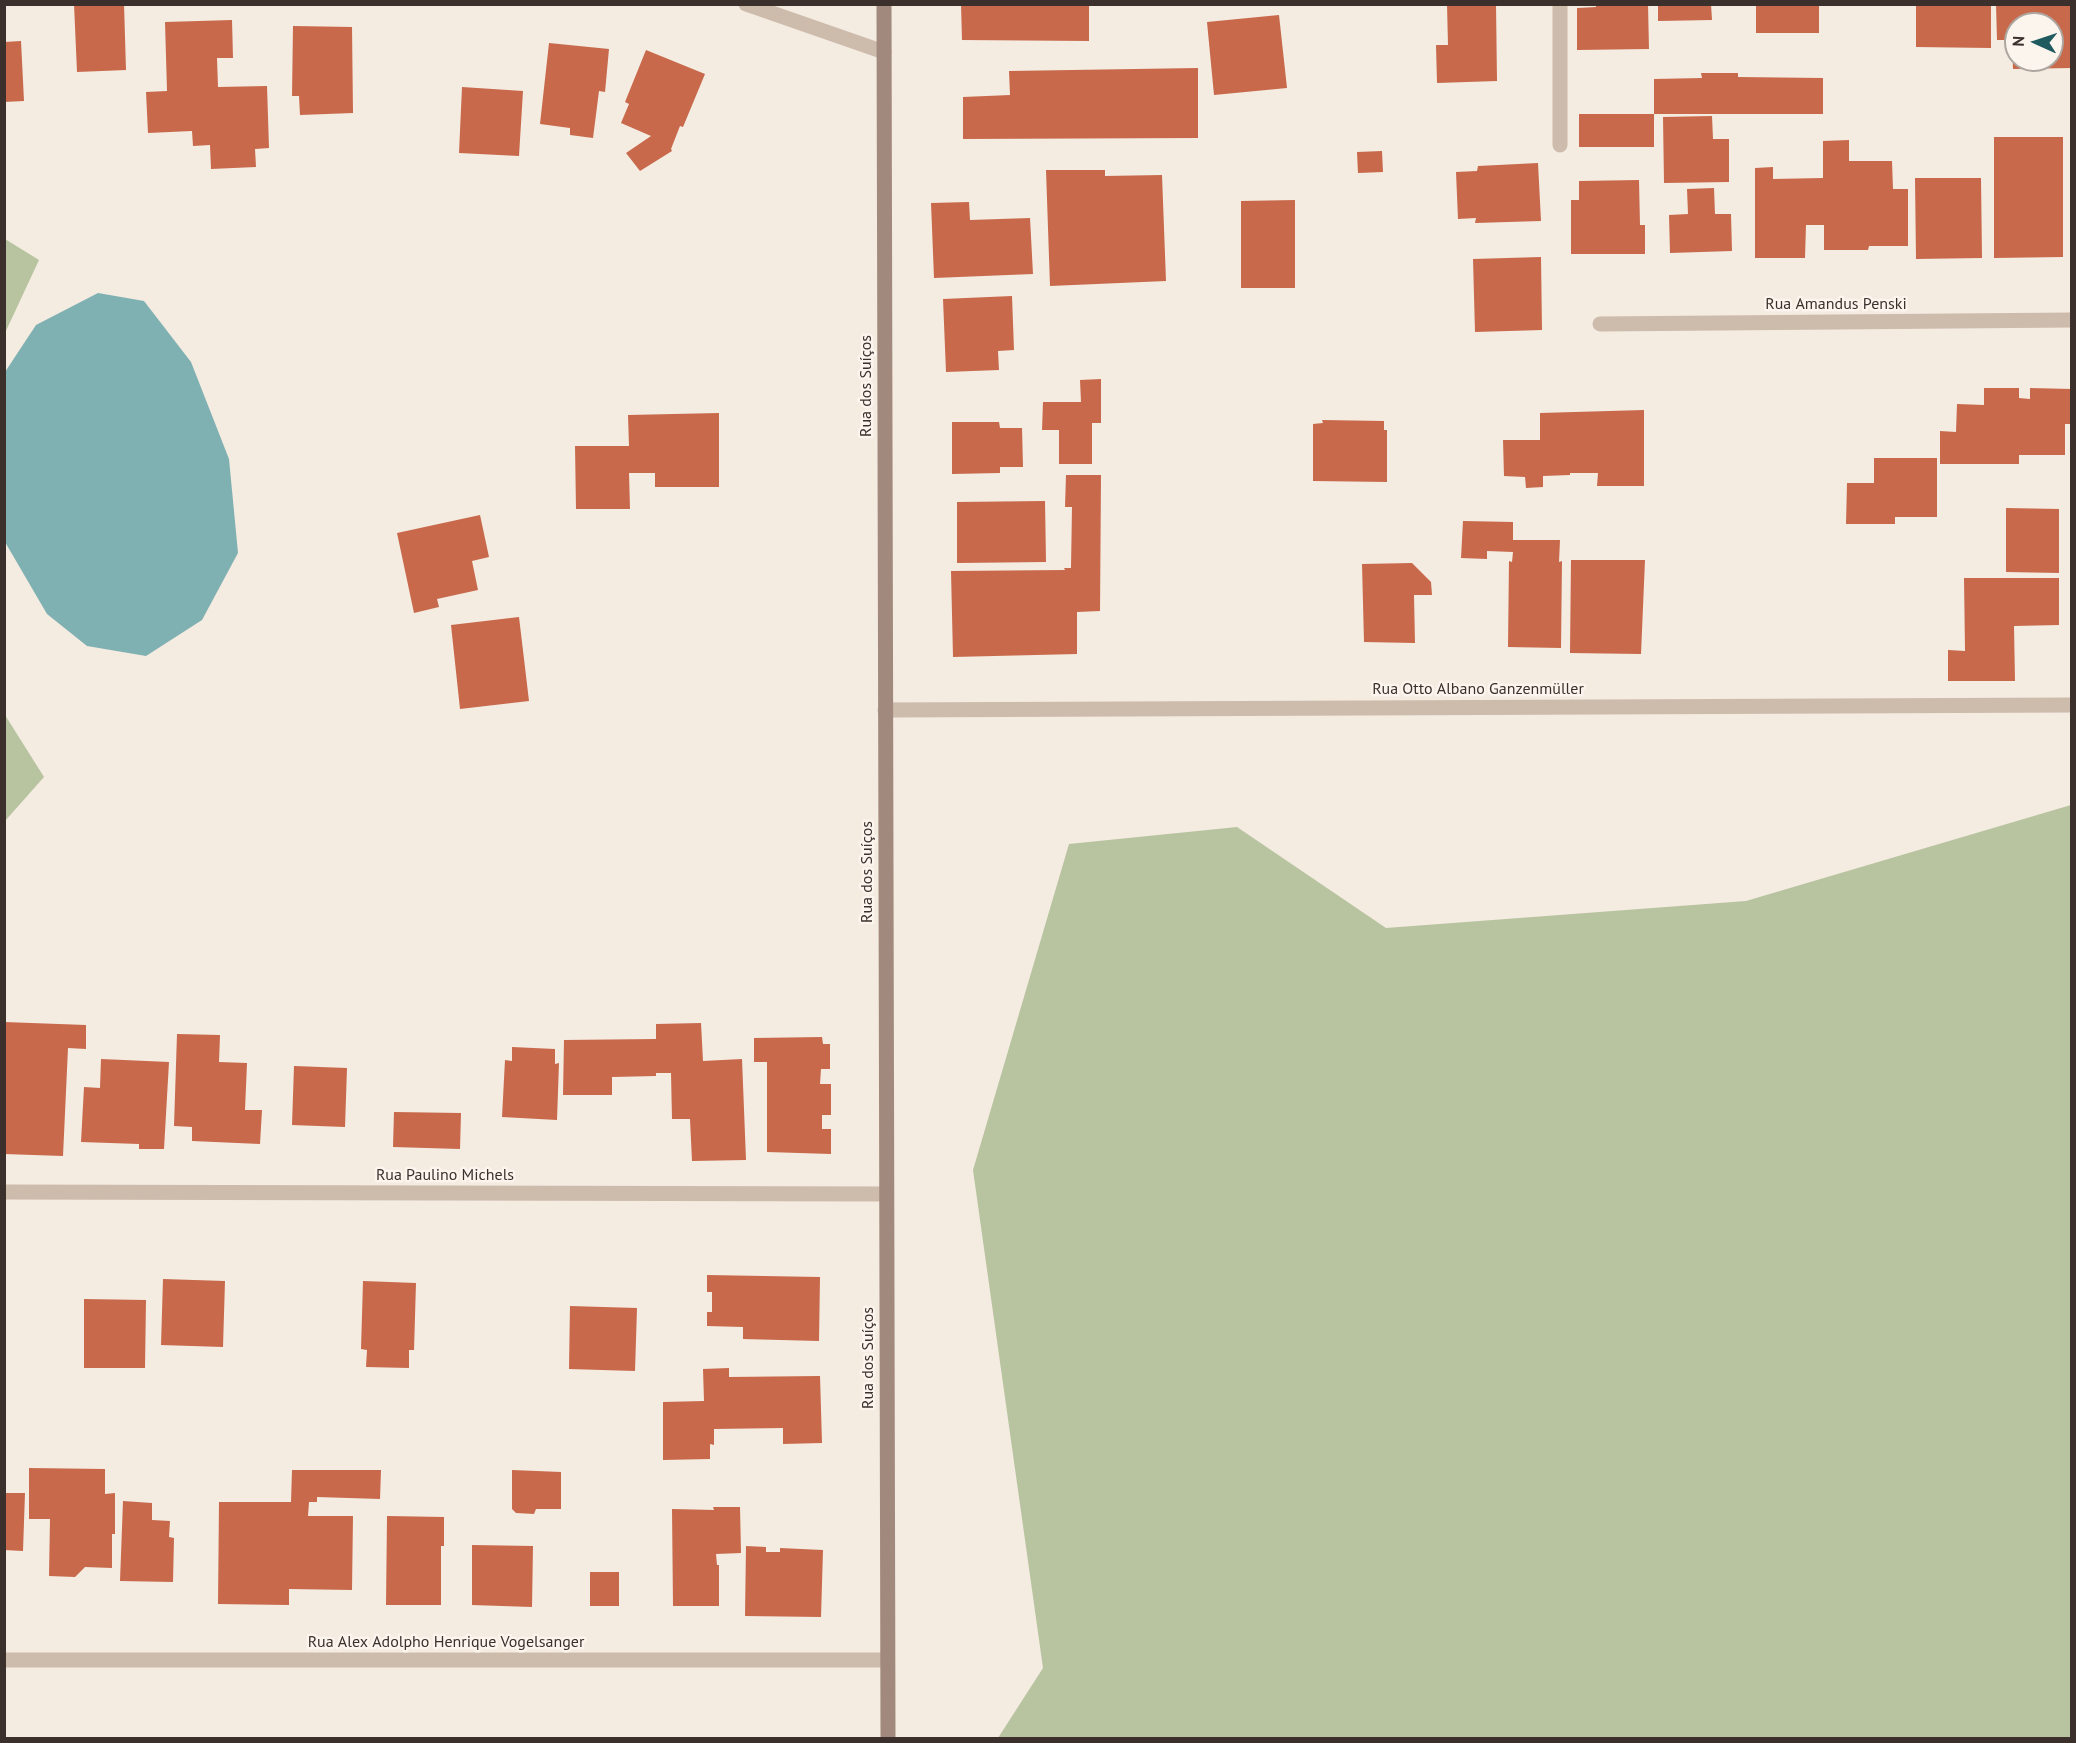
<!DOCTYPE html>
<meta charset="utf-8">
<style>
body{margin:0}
#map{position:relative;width:2076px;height:1743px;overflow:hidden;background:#f4ebe1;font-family:"PT Sans",sans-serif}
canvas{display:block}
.frame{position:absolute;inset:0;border:6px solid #3b302b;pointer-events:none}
.north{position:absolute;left:2004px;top:12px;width:60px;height:60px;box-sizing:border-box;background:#fbf5ee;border:2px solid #aea6a0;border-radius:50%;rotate:273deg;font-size:16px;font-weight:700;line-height:24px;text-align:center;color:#3b302b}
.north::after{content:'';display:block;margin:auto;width:21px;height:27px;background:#1f5a5e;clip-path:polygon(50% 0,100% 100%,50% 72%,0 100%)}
</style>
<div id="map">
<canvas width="2076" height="1743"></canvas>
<div class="frame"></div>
<div class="north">N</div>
</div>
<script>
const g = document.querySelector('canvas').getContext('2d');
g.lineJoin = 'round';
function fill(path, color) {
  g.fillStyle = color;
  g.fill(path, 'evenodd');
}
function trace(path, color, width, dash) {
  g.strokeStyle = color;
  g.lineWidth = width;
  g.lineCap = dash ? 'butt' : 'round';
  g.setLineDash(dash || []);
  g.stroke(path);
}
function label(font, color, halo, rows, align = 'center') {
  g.font = font + ' "PT Sans",sans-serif';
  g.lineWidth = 5;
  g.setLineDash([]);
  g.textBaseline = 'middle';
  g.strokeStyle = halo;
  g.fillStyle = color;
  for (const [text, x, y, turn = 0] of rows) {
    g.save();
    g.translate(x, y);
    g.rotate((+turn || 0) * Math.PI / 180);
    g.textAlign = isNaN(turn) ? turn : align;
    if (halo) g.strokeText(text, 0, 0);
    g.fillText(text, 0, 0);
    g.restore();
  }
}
const green = new Path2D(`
 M5 239 39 260 5 333Z
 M5 715 44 777 5 821Z
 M2071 805V1738H998L1043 1668 973 1170 1069 844 1237 827 1386 928 1746 901Z`);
const water = new Path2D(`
 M98 293 144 301 191 362 229 459 238 553 202 620 146 656 87 646 47 614 5 542V372L36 325Z`);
const building = new Path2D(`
 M74 4H124L126 70 77 72Z
 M961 4H1089V41L962 40Z
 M1447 4H1496L1497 81 1437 83 1436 45H1448Z
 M1596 4H1648L1649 49 1577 50V8L1596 7Z
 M1658 4H1711L1712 20 1658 21Z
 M1756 4H1819V33H1756Z
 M1916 4H1991V48L1916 47Z
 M1996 4H2070L2071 68 2013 69 2012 40H1997ZM2016 24H2052V60H2016Z
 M1279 15 1287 88 1214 95 1207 22Z
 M232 20 233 58H217L218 87 267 86 269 148 255 149 256 167 211 169 210 145 193 146 192 131 148 133 146 92 167 91 165 22Z
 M293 26 352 27 353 113 300 115 299 96H292Z
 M21 41 24 101 4 102V42Z
 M549 43 609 49 605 92 599 91 593 138 570 135V128L540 124Z
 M646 50 705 74 683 127 680 126 671 149 672 151 640 171 626 153 651 136 621 123 629 104 625 102Z
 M1198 68V138L963 139V97L1010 95 1009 71Z
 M1701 73H1738V77L1823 78V114H1654V79L1702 78Z
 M462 87 523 91 519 156 459 153Z
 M1579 114H1654V147H1579Z
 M1712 116 1713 139H1729V182L1664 183 1663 117Z
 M1994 137H2063V257L1994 258Z
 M1849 140V161H1892L1893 189H1908V246H1869L1868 250H1824V225H1806L1805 258H1755V168L1773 167V179L1823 178V141Z
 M1382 151 1383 172 1358 173 1357 152Z
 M1538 163 1541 221 1475 223 1476 218 1458 219 1456 172 1477 171 1478 166Z
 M1046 170H1105V176L1162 175 1166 281 1050 286Z
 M1915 178H1981L1982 258 1916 259Z
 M1639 180 1640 225H1645V254H1571V200H1579V181Z
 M1714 188 1715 214H1731L1732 251 1670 253 1669 215 1688 214 1687 189Z
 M1295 200V288H1241V201Z
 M969 202 970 220 1030 218 1033 274 934 278 931 203Z
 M1541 257 1542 330 1475 332 1473 259Z
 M1012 296 1014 350 998 351 999 370 946 372 943 299Z
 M1101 379V423H1092V464H1059V430H1042L1043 402H1081L1080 380Z
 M1984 388H2019V398L2030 399V388L2072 389V424H2065V455H2019V464H1940V431L1956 432 1957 404 1984 405Z
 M1644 410V486H1597L1598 473H1570V475L1543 476V487L1526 488 1525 477 1504 476 1503 440H1540V413Z
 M719 413V487H655V473H629L630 509H576L575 446H629L628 415Z
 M1322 420 1384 421V430H1387V482L1313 481V424L1323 423Z
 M952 422H999L1000 428H1022L1023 467H1000V473L952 474Z
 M1874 458H1937V517H1895V524H1846L1847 483H1874Z
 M1066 475H1101L1100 611 1077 612V654L953 657 951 571 1065 570 1064 568H1071L1072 507H1065Z
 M1045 501 1046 562 957 563V502Z
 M2006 508 2059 509V573L2006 572Z
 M480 515 489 557 472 561 478 590 437 599 439 607 414 613 397 533Z
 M1463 521 1513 522V540H1560L1559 562 1562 561 1561 648 1508 647 1509 561 1512 562 1513 552 1487 551V559L1461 558Z
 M1571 560H1645L1641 654 1570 653Z
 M1412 563 1431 582 1432 595H1414L1415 643 1364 642 1362 564Z
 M1964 578H2059V625L2014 626 2015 681H1948V650L1965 651Z
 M519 617 529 701 460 709 451 625Z
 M4 1022 86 1025V1049L68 1048 63 1156 4 1154Z
 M701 1023 703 1061 742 1059 746 1160 692 1161 690 1119H672L671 1073H656V1076L612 1077V1095H563L564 1040 656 1039V1024Z
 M177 1034 220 1035 219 1062 247 1063 245 1110H262L260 1144 192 1141V1127L174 1126Z
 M822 1037 823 1044H830V1069H821L820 1084H831V1115H822V1129H831V1154L767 1152V1062H754V1038Z
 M512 1047 555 1049V1064L559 1063 557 1120 502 1117 505 1060 512 1061Z
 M101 1059 169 1062 164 1149H139V1144L81 1142 84 1087 100 1088Z
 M294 1066 347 1068 345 1127 292 1125Z
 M394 1112 461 1113 460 1149 393 1147Z
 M707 1275 820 1277 819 1341 743 1339V1327L707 1326V1312H712V1292H707Z
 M163 1279 225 1281 223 1347 161 1345Z
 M363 1281 416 1283 414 1350H409V1368L366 1367 367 1350 361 1349Z
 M84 1299 146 1300 145 1368H84Z
 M570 1306 637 1308 635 1371 569 1369Z
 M729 1368V1377L820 1376 822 1443 783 1444V1428L714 1429V1445L710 1444V1459L663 1460V1402L704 1401 703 1369Z
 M29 1468 105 1469V1494L115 1493V1534H112V1568L85 1567 75 1577 49 1576 50 1519H29Z
 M292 1470H381L380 1499 317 1497V1502H309L308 1516H353L352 1590 289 1589V1605L218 1604 219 1502H291Z
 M512 1470 561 1472V1509H536L534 1514 516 1513 512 1509Z
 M4 1493H25L23 1551 4 1550Z
 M123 1501 152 1503V1520L170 1521 169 1537 174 1538 173 1582 120 1581Z
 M713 1507H740L741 1553 716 1554 717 1565H719V1606H673L672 1509 714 1510Z
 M387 1516 444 1517V1546H441V1605H386Z
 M472 1545 533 1546 532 1607 472 1605Z
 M746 1546 766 1547V1552H780V1548L823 1550 821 1617 745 1616Z
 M590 1572H619V1606H590Z`);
const street = new Path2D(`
 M746 4 884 52
 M1560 145V4
 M1600 324 2072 320
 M885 710 2072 705
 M4 1192 886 1194
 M4 1660H887`);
const secondary = new Path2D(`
 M884 4 888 1738`);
const streetNames = [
 ["Rua Amandus Penski",1836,304],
 ["Rua dos Suíços",866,386,-90],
 ["Rua Otto Albano Ganzenmüller",1478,689],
 ["Rua dos Suíços",867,872,-90],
 ["Rua Paulino Michels",445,1175],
 ["Rua dos Suíços",868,1358,-90],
 ["Rua Alex Adolpho Henrique Vogelsanger",446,1642]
];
fill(green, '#b8c4a0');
fill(water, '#7fb0b2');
fill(building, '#c8694b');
trace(street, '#cdbbac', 15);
trace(secondary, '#a18a7d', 15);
label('16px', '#3b302b', '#fbf5ee', streetNames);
</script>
